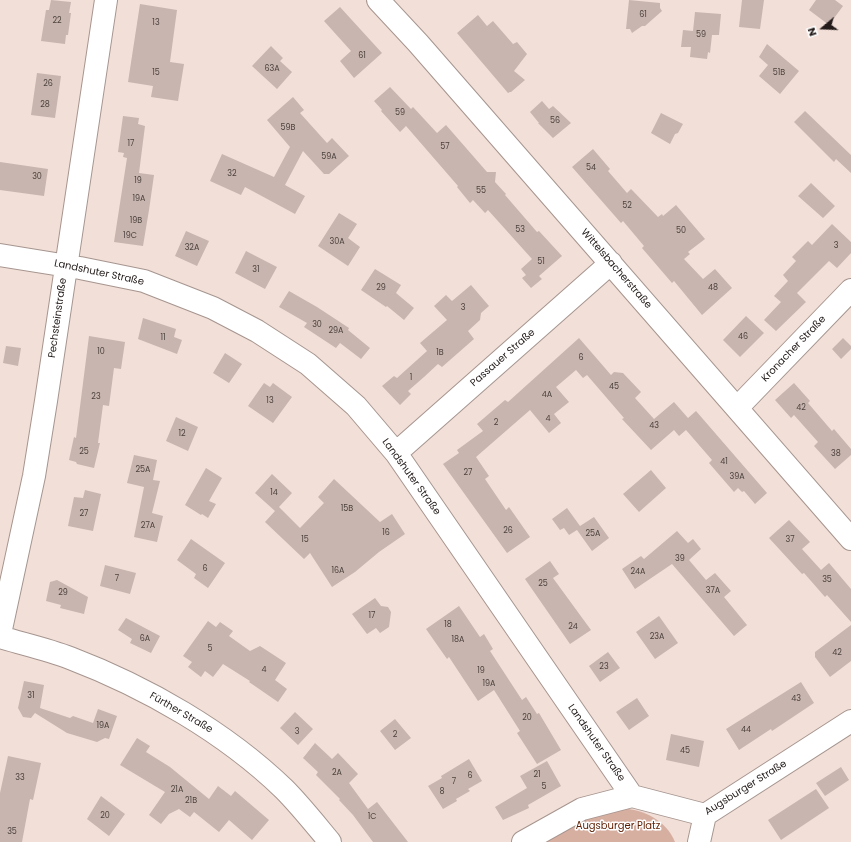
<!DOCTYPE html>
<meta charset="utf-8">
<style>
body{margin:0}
#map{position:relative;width:851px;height:842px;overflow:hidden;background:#f2dfd8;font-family:Poppins,sans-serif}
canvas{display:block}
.north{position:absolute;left:803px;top:8px;width:40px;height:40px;-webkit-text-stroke:3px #fff;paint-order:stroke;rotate:251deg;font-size:11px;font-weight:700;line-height:16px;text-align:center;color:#221b19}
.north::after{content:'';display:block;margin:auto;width:14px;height:18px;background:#221b19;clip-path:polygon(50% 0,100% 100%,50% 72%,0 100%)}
</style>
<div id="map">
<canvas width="851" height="842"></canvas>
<div class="north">N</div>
</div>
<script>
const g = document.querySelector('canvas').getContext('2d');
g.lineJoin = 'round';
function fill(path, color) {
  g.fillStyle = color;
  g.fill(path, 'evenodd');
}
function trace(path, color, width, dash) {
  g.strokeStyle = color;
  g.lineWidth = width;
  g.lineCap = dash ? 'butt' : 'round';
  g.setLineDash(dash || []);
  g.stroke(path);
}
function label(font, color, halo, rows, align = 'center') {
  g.font = font + ' Poppins,sans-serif';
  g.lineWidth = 3;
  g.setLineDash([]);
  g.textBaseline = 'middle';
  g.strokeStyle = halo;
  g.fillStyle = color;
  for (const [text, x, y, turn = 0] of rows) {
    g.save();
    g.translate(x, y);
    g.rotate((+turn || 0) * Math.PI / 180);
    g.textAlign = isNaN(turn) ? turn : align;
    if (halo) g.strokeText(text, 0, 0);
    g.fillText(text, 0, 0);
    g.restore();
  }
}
const green = new Path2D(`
 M622 808C644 810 666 820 675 842H532L583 814Z`);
const building = new Path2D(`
 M51 0 71 2 69 13H71L68 35H66L65 44 41 41 46 10H49Z
 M629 0 660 3V8L662 11 645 26H642L632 33 630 29H626Z
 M742 0H764L760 29 739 27Z
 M816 0H835L843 6 829 25 809 10Z
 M140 4 177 10 170 62 184 64 178 101 151 97 153 86 128 82Z
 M340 7 382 53 354 78 340 61 351 51 324 21Z
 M695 12 721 14 719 35H712L710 53 708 52 707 59 690 57 691 47H681L683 30 693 31Z
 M478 15 487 26 493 21 513 44 517 42 527 54 514 71 525 80 511 92H510L508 93 457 33Z
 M767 44 799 71 780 94 759 76 768 65 759 57Z
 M271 46 283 58 280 61 292 72 277 89 252 66Z
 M37 73 61 76 55 118 31 115Z
 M390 87 411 109 413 107 437 133 446 125 487 172H496L495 182 506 194 505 195 537 232 539 231 562 256 539 276 542 279 531 288 522 278 526 275 521 269 532 259 488 210 485 213 473 200 470 203 457 187 458 186 406 126 400 132 381 111 382 110 374 101Z
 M293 97 304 110 300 113 327 143 332 138 349 156 329 174H324L303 151 285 185 305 196 295 214 245 187 241 195 210 181 222 154 274 177 290 147 267 120Z
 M542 101 549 109 553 106 571 123 553 138 538 123H539L530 112Z
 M805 111 851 155V173L836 159 834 162 794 122Z
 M661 113 683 124 678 133 675 134 670 144 651 133Z
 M123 116 139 118 138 124 145 126 139 173 154 175 149 210 143 246 114 242 127 158 123 157 124 153 118 152Z
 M593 149 610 169 608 171 627 193 631 189 633 191 658 217 662 214 663 216 676 205 705 239 688 252 690 254 684 259 703 279 715 269 732 288 702 315 674 281 672 283 642 248 644 246 623 221 621 223 572 167Z
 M0 162 48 169 44 196 0 190Z
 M811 183 835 206 823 218 798 196Z
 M339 213 357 224 348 238 360 247 348 266 318 246Z
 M832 224 851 242V253L837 268 829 261 797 293 806 302 776 331 764 320 781 302 774 296 788 281 783 275 796 261 792 257 808 241 812 245Z
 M186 231 209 241 197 266 175 256Z
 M246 251 277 267 265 289 235 273Z
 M375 269 401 285 396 293 414 308 404 320 387 306 386 307 361 290Z
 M471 285 489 306 481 313 480 320 468 331 474 339 442 367 438 364 424 377 408 391 411 394 400 405 382 386 394 376 397 378 427 351 420 343 447 320 434 306 446 295 452 301Z
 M289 291 317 307 349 328 348 330 370 348 361 359 340 343 336 348 304 327 307 323 279 307Z
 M746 316 764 333 740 357 723 340Z
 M143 318 176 329 174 337 182 340 177 354 138 339Z
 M89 336 125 342 121 369 114 368 109 406 103 405 98 443H100L94 468 77 464 76 462 69 460 74 437 76 438Z
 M579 338 611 375 614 372 623 373 641 392 635 398 654 419 674 402 688 418 696 411 767 493 755 504 744 491 742 492 738 488 734 492 709 463 712 460 686 430 679 436 674 430 651 450 622 419 624 418 587 375 583 378 576 370 556 387 569 402 554 414 561 423 549 433 530 410 476 457 489 476 485 479 506 510 509 507 530 537 507 553 443 464 459 453 457 450 483 431 477 424 505 400 508 402Z
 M843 338 851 346V349L841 359 832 349Z
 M6 346 21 348 18 366 3 363Z
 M225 353 242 364 229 383 213 373Z
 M264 383 270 387 273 383 292 397 273 423 248 406Z
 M794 383 810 401 808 403 832 431 834 429 851 449V455L835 469 814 446 818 442 794 415 791 418 775 400Z
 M176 417 198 427 188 451 166 441Z
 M134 455 157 460 153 480 160 481 152 513 163 516 157 542 134 537 144 487 127 483Z
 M206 468 222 478 209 501 216 504 208 518 202 514 201 515 185 505Z
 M651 470 666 488 639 512 623 494Z
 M272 474 292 493 279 507 300 528 324 503 318 497 334 479 380 522 392 514 405 534 379 552 355 572 332 587 310 553 304 559 265 522 275 511 255 493Z
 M85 490 101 494 93 531 68 526 74 497 83 498Z
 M567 508 580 526 594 517 609 538 592 551 577 530 569 535 564 528 560 530 552 519Z
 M789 520 810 542 802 549 821 570 829 563 851 589V622L827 595 825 597 804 573 802 574 769 538Z
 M677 531 688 543 693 539 701 549 689 560 706 580 715 573 731 591 724 597 747 625 734 636 672 564 635 589 622 569 641 556 644 559Z
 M191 539 225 563 208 588 194 578 196 574 177 560Z
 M550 561 559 574 553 578 591 630 570 644 525 579Z
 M105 565 136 573 130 594 100 586Z
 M57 580 88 597 84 614 60 608 61 605 46 601 50 582Z
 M375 598 381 606 388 607 391 612 389 627 380 633 376 628 367 634 352 614Z
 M459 606 480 637 484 634 493 649 490 651 522 700 526 697 537 714 539 713 561 750 537 764 517 733 520 731 494 690 478 701 449 657 447 659 426 629Z
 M659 616 678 643 655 659 636 632Z
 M126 618 160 636 151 653 130 643 132 639 118 630Z
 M208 621 216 627 220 622 233 631 229 636 250 651 260 646 286 663 275 680 287 689 278 702 249 682 250 681 223 664 213 677 205 671 201 677 188 667 192 662 183 656Z
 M851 625V661L830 677 815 657V652Z
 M608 652 620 668 600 682 589 666Z
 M24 681 44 685 40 708 70 718 73 716 93 723 98 709 117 716 109 739 105 738 97 742 67 733 35 713 31 718 23 717 18 708Z
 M801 682 814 703 772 731 771 729 739 750 726 729Z
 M637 698 649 716 629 730 616 712Z
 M295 712 313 729 298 745 280 728Z
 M395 719 411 738 395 750 380 731Z
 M671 734 704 741 699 767 666 760Z
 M137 738 150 746 146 752 170 767 209 799 218 786 231 796 235 791 269 820 252 840 229 820 219 832 194 812 190 817 179 809 169 814 161 824 149 815 165 792 120 765Z
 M315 743 332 759 338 753 358 774 349 783 368 809 377 802 408 842H373L353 815 339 800 340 799 316 775 318 772 303 758Z
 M8 756 41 763 33 800 30 799 22 842H0V793Z
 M469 759 482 781 468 789 470 791 456 799 457 801 443 809 428 786 442 778 441 776Z
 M547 761 561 786 528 805 529 808 503 820 495 807 527 788 520 776Z
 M841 767 849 780 825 796 816 783Z
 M816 789 829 808 781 840 768 820Z
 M101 796 125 814 109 836 87 819Z`);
const minor = new Path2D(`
 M378 0 418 43 851 539
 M0 255 80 268 144 281 213 308 257 331 308 364 356 406 396 453 632 796
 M737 408 851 290
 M396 453 611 263
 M0 634 34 476 46 401 106 0
 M0 637C23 644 47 649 70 658 146 687 225 732 284 789 300 805 315 824 330 842
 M523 842 582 809 632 796 705 815 851 721
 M699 842 705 815`);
const numberNames = [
 ["61",643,15],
 ["22",57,21],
 ["13",156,23],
 ["59",701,35],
 ["61",362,56],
 ["63A",272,69],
 ["15",156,73],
 ["51B",779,73],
 ["26",48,84],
 ["28",45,105],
 ["59",400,113],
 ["56",555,121],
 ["59B",288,128],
 ["17",131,144],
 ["57",445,147],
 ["59A",329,157],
 ["54",591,168],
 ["32",232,174],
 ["30",37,177],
 ["19",138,181],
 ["55",481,191],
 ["19A",139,199],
 ["52",627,206],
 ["19B",136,221],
 ["53",520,230],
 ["50",681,231],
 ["19C",130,236],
 ["30A",337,242],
 ["3",836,246],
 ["32A",192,248],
 ["51",541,262],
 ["31",256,270],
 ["29",381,288],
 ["48",713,288],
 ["3",463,308],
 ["30",317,325],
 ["29A",336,331],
 ["46",743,337],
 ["11",163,338],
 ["10",101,352],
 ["1B",440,353],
 ["6",581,358],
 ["1",411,378],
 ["45",614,387],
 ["4A",547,395],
 ["23",96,397],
 ["13",270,401],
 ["42",801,408],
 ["4",548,419],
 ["2",496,423],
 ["43",654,426],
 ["12",182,434],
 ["25",84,452],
 ["38",836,454],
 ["41",724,462],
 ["25A",143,470],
 ["27",468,473],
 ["39A",737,477],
 ["14",274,493],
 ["15B",347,509],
 ["27",84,514],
 ["27A",148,526],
 ["26",508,531],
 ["16",386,533],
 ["25A",593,534],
 ["15",305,540],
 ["37",790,540],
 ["39",680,559],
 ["6",205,569],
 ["16A",338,571],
 ["24A",638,572],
 ["7",117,579],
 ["35",827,580],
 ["25",543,584],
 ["37A",713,591],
 ["29",63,593],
 ["17",372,616],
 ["18",448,625],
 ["24",573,627],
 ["23A",657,637],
 ["6A",145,639],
 ["18A",458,640],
 ["5",210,649],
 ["42",837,653],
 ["23",604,667],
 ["4",264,670],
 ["19",481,671],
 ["19A",489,684],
 ["31",31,696],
 ["43",796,699],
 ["20",527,718],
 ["19A",103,726],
 ["44",746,730],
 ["3",297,732],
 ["2",395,735],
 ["45",685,751],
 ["2A",337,773],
 ["21",537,775],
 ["6",470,776],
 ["33",20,778],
 ["7",454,782],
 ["5",544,787],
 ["21A",177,790],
 ["8",442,792],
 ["21B",191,801],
 ["20",105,816],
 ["1C",372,817],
 ["35",12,832]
];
const streetNames = [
 ["Wittelsbacherstraße",616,269,49],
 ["Landshuter Straße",99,273,12],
 ["Pechsteinstraße",58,318,-82],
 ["Kronacher Straße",794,349,-46],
 ["Passauer Straße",503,358,-41],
 ["Landshuter Straße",411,477,54],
 ["Fürther Straße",181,713,30],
 ["Landshuter Straße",596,743,55],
 ["Augsburger Straße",746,788,-32]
];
const parkNames = [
 ["Augsburger Platz",618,826]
];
fill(green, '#d7afa1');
fill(building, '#c8b5af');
trace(minor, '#a6958f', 24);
trace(minor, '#fff', 22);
label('8px', '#4c423e', null, numberNames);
label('10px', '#221b19', '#fff', streetNames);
label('10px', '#5c1d01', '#fff', parkNames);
</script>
